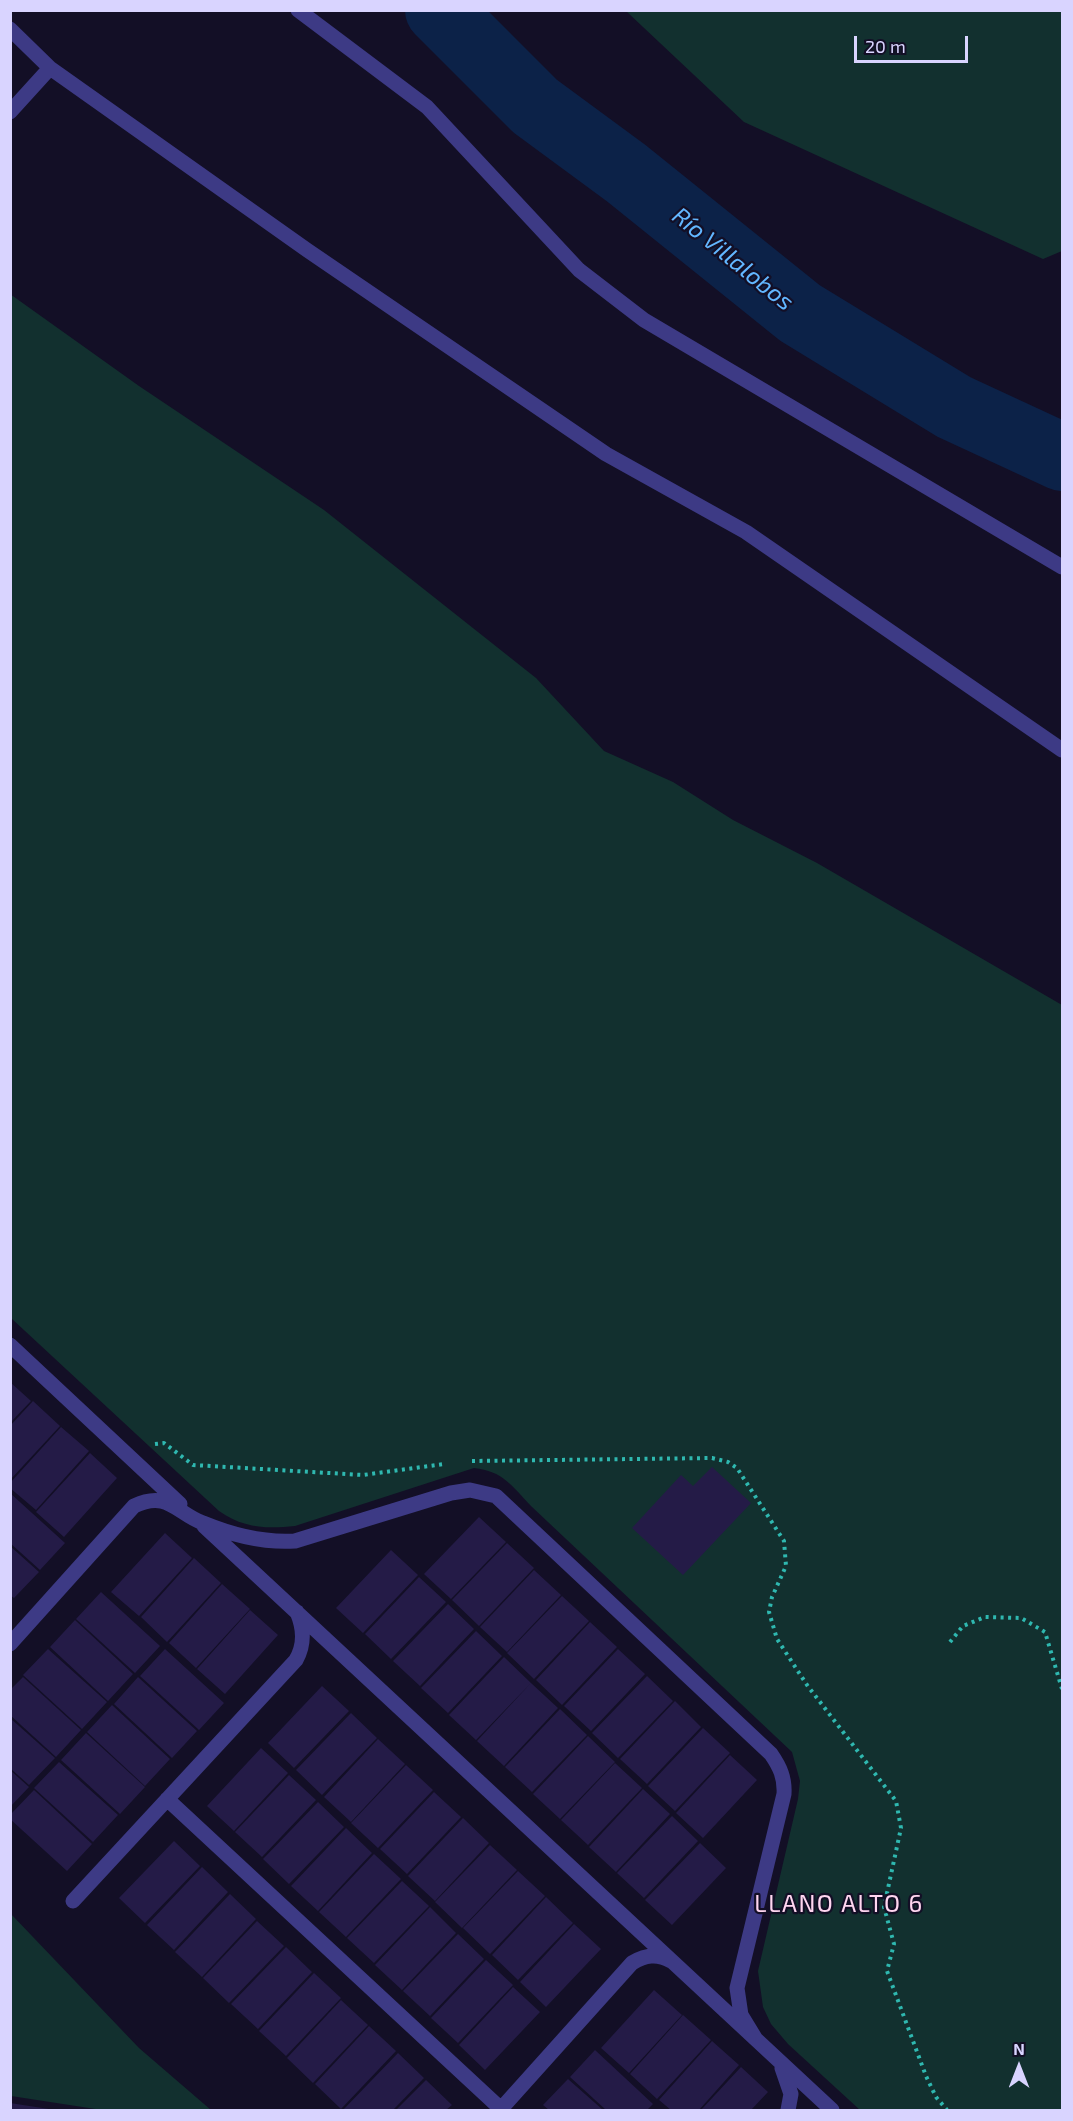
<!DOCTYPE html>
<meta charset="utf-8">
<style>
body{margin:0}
#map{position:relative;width:1073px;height:2121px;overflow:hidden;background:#130f26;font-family:"Exo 2",sans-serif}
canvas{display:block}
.frame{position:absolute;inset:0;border:12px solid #d9d4ff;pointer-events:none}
.north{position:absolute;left:989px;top:2037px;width:60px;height:60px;-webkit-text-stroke:4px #130f26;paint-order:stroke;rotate:0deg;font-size:16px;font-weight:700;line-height:24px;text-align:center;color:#d9d4ff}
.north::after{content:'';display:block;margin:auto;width:21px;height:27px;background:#d9d4ff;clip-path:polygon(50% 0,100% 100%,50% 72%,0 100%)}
.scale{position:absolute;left:854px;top:36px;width:114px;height:27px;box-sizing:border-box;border:3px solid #d9d4ff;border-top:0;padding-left:8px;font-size:18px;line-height:21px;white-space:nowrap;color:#d9d4ff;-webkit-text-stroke:4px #130f26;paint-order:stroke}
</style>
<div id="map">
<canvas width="1073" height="2121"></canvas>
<div class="frame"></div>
<div class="north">N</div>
<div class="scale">20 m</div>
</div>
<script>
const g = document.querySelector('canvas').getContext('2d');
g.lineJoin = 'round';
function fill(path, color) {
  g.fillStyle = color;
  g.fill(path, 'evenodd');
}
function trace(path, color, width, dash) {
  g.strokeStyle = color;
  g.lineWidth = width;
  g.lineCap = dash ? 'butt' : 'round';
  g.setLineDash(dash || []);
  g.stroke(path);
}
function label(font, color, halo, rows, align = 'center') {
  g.font = font + ' "Exo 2",sans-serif';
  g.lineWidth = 4.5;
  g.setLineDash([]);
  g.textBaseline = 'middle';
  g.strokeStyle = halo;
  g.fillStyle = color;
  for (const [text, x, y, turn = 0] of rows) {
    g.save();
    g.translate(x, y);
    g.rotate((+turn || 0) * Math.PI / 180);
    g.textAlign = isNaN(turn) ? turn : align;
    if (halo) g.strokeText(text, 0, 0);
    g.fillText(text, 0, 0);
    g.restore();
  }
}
const green = new Path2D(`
 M626 11H1062V251L1043 259 744 122Z
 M10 294 139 386 324 510 536 678 604 751 673 782 733 820 817 863 1062 1005V2110H860L788 2044 771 2024 763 2007 758 1971 798 1799 800 1781 792 1752 531 1506C512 1486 503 1471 474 1468L295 1526C266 1529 243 1528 219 1511L11 1318Z
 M11 1914 139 2048 211 2110H102L11 2096Z`);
const river = new Path2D(`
 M439 10 535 106 626 173 800 313 954 407 1062 457`);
const building = new Path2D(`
 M10 1382 31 1401 10 1423Z
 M33 1401 60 1426 10 1480V1426Z
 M61 1427 89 1451 36 1510 10 1488V1483Z
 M90 1453 117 1478 64 1537 36 1512Z
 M712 1467 751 1503 683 1575 632 1528 681 1475 693 1486Z
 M10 1493 65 1543 40 1570 10 1543Z
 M479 1517 506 1542 451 1599 424 1574Z
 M165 1533 192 1558 139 1616 111 1592Z
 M507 1543 534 1568 479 1626 452 1600Z
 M10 1546 39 1572 14 1598 10 1595Z
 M391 1550 418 1575 363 1633 336 1608Z
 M194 1558 221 1583 167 1642 141 1617Z
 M534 1570 561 1595 507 1652 480 1627Z
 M419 1577 446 1602 391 1659 365 1634Z
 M222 1584 250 1609 196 1668 169 1643Z
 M101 1592 160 1646 135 1673 76 1619Z
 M562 1596 589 1621 534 1679 507 1653Z
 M448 1604 474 1629 420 1686 393 1661Z
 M250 1610 278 1635 225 1694 197 1669Z
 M75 1620 133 1674 108 1701 50 1647Z
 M590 1622 617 1647 562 1705 536 1680Z
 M476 1631 502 1656 448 1713 421 1688Z
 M48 1649 107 1702 82 1729 23 1675Z
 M165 1649 224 1703 199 1730 140 1676Z
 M618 1649 645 1674 591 1731 564 1706Z
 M504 1657 531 1683 476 1740 449 1715Z
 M647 1676 673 1701 618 1758 592 1733Z
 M23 1677 81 1730 56 1757 10 1715V1690Z
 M138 1677 197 1731 172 1758 114 1704Z
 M531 1683 558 1708 504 1766 477 1741Z
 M322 1686 349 1711 294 1768 268 1743Z
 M675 1701 701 1727 647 1784 620 1759Z
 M112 1705 170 1759 145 1786 87 1732Z
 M560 1709 587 1735 532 1792 505 1767Z
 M351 1713 377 1738 322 1795 296 1770Z
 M10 1718 55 1758 29 1785 10 1768Z
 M703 1728 730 1753 675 1811 648 1786Z
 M86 1733 145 1787 120 1814 61 1760Z
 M588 1736 615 1762 560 1819 533 1794Z
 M378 1739 405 1764 351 1822 324 1797Z
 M261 1748 288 1773 234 1831 207 1806Z
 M730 1755 757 1780 703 1838 676 1813Z
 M59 1762 118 1815 93 1842 34 1788Z
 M615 1763 642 1788 588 1845 561 1820Z
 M406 1765 433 1790 378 1848 351 1823Z
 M10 1770 29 1787 10 1807Z
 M289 1775 316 1800 262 1857 235 1832Z
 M643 1789 670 1814 616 1872 589 1847Z
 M34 1790 92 1844 67 1871 10 1819V1815Z
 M434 1792 461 1817 407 1874 380 1849Z
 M318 1802 344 1827 289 1884 263 1859Z
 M672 1816 698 1841 644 1898 617 1873Z
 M463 1818 489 1843 435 1901 408 1876Z
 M346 1828 372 1853 318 1911 291 1886Z
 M174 1841 200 1866 145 1923 119 1898Z
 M700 1843 726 1868 672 1925 645 1900Z
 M490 1845 517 1870 462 1928 435 1902Z
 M374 1854 401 1879 346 1937 319 1912Z
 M202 1867 228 1892 174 1950 147 1925Z
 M518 1871 545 1896 490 1954 463 1928Z
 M402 1881 429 1906 374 1963 347 1938Z
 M230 1894 256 1919 202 1977 175 1952Z
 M546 1897 573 1923 518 1980 492 1955Z
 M430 1907 456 1933 402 1990 375 1965Z
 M257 1921 284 1946 229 2003 203 1978Z
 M574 1924 601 1949 546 2007 520 1982Z
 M458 1934 484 1959 430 2016 403 1991Z
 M286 1947 312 1972 258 2029 231 2004Z
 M486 1960 513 1985 458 2043 431 2018Z
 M314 1973 341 1998 286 2056 259 2031Z
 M513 1987 540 2012 485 2070 459 2045Z
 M654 1990 682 2015 629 2073 601 2048Z
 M341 2000 368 2025 313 2083 287 2058Z
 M683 2015 711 2040 657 2099 630 2074Z
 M369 2026 396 2051 341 2109 315 2084Z
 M712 2041 739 2065 699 2110H671L659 2100Z
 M595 2050 653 2104 647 2110H606L570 2077Z
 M398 2053 424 2078 393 2110H343Z
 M741 2067 768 2092 751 2110H701Z
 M568 2079 603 2110H549L543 2105Z
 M426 2080 452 2105 446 2110H396Z
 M10 2103 49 2109V2110H10Z`);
const path = new Path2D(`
 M155 1444 164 1443 193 1465 363 1475 444 1464
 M472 1461 712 1458 728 1462 737 1468 784 1541 786 1566 772 1597 769 1612 777 1639 807 1685 896 1801 901 1828 884 1907 894 1944 887 1971 926 2076 936 2097 947 2110
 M950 1642 963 1626 985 1617 1021 1618 1045 1632 1062 1689`);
const minor = new Path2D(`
 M298 10 427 107 579 270 644 320 1062 567
 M10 29 50 68 307 250 606 454 746 532 1062 750
 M10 112 50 68
 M10 1345 180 1504
 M204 1526 832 2110
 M10 1644 134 1506C168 1490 176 1513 203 1523 232 1535 263 1543 295 1541L451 1493 470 1490 496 1496 771 1754C780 1767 785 1778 784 1794L737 1988 741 2015 755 2038
 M167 1799 501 2109
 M73 1901 296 1660C305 1644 304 1629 297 1612
 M782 2068 791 2094 788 2110
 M500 2110 632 1963C645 1955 657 1953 671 1961`);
const waterNames = [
 ["Río Villalobos",733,259,39]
];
const neighbourhoodNames = [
 ["LLANO ALTO 6",839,1904]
];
fill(green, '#12302f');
trace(river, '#0c2248', 68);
fill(building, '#241b47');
trace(path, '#2fb8b0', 4, [3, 4.5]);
trace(minor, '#3d3a85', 15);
label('italic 24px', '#62b6ff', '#130f26', waterNames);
g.letterSpacing = '1.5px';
label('24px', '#ffd6f0', '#130f26', neighbourhoodNames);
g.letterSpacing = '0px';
</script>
